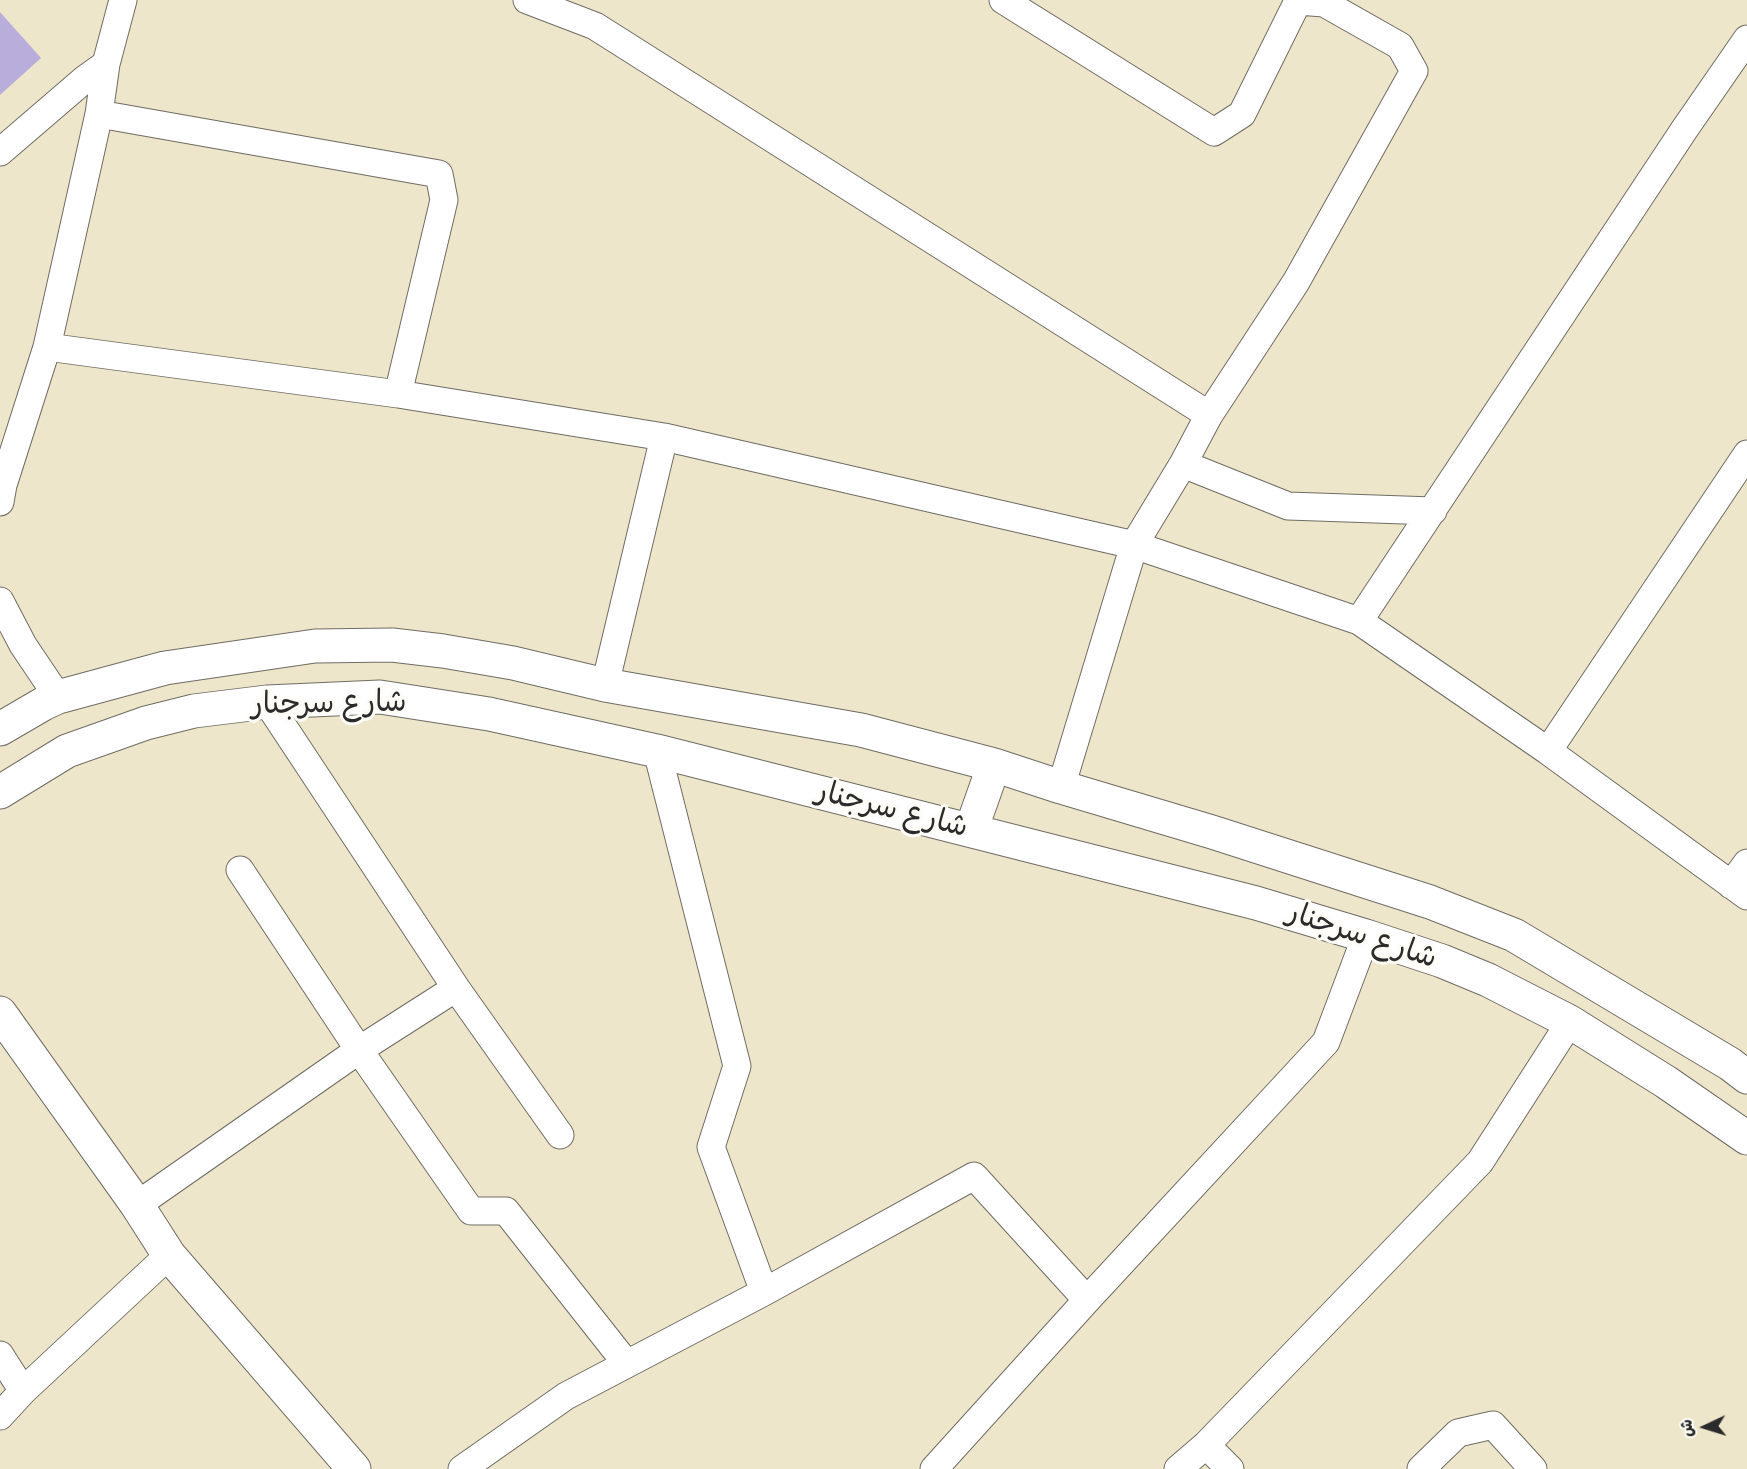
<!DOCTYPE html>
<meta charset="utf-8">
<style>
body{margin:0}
#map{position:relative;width:1747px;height:1469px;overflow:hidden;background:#eee6ca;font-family:Caveat,"Playpen Sans Arabic",sans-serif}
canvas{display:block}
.north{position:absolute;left:1675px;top:1397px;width:60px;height:60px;-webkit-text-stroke:4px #fdfcf7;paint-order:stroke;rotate:266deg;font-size:16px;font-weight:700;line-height:24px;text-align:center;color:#2b2b2b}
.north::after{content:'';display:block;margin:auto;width:21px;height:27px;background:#2b2b2b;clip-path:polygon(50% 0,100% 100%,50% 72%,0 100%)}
</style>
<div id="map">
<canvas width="1747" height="1469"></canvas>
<div class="north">ش</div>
</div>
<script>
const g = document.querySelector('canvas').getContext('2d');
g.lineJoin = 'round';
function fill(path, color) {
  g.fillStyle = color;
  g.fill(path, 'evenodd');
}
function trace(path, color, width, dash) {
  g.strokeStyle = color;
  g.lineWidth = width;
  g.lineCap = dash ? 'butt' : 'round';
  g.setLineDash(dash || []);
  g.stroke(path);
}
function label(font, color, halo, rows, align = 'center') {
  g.font = font + ' Caveat,"Playpen Sans Arabic",sans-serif';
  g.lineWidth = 6;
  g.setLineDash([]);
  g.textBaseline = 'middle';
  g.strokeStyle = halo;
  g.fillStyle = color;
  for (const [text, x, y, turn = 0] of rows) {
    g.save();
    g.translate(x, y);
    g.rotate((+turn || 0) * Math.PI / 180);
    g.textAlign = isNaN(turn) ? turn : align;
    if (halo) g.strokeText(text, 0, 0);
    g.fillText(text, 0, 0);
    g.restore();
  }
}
const building = new Path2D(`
 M0 12 41 58 0 95Z`);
const street = new Path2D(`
 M527 0 595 26 1209 415 1183 464 1288 506 1433 511
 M1003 0 1214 132 1242 114 1298 1 1324 3 1400 46 1414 71 1296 282 1209 415
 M99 114 439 174 444 200 398 394
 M0 152 85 79 106 64
 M47 347 398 394 664 437 1134 545 1359 621 1548 751 1747 896
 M0 502 3 485 47 347 99 114 106 64 123 0
 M0 601 23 645 58 697
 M1359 621 1684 130 1747 39
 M605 685 664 437
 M267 702 456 988 560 1135
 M657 751 737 1066 711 1147 764 1292
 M1548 751 1747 454
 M1061 787 1134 545 1183 464
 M240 870 359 1050 471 1211H506L626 1363
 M1731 885 1747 863
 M137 1205 359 1050 456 988
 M0 1355 23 1391
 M0 1416 23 1391 169 1255
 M1206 1445 1230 1469
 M462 1469 566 1396 764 1292 974 1176 1087 1300
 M934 1469 1087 1300 1326 1042 1366 936
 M1178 1469 1206 1445 1480 1162 1570 1022
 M1421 1469 1458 1433 1493 1425 1533 1469`);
const secondary = new Path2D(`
 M0 729 43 704 58 697 165 668 315 646 392 645 443 651 513 663 605 685 861 730 994 765 1061 787 1212 832 1430 902 1514 935 1730 1064 1747 1077
 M0 792 67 751 146 723 194 711 267 702 380 697 489 714 657 751 1256 903 1366 936 1442 961 1488 980 1570 1022 1666 1082 1747 1138
 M971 830 994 765
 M0 1013 137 1205 169 1255 354 1469`);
const streetNames = [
 ["شارع سرجنار",329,704,-1],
 ["شارع سرجنار",892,810,14],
 ["شارع سرجنار",1362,936,18]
];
fill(building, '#b9addb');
trace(street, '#6f6c63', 29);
trace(secondary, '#6f6c63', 35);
trace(street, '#fff', 27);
trace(secondary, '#fff', 33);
label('30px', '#2b2b2b', '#fdfcf7', streetNames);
</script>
